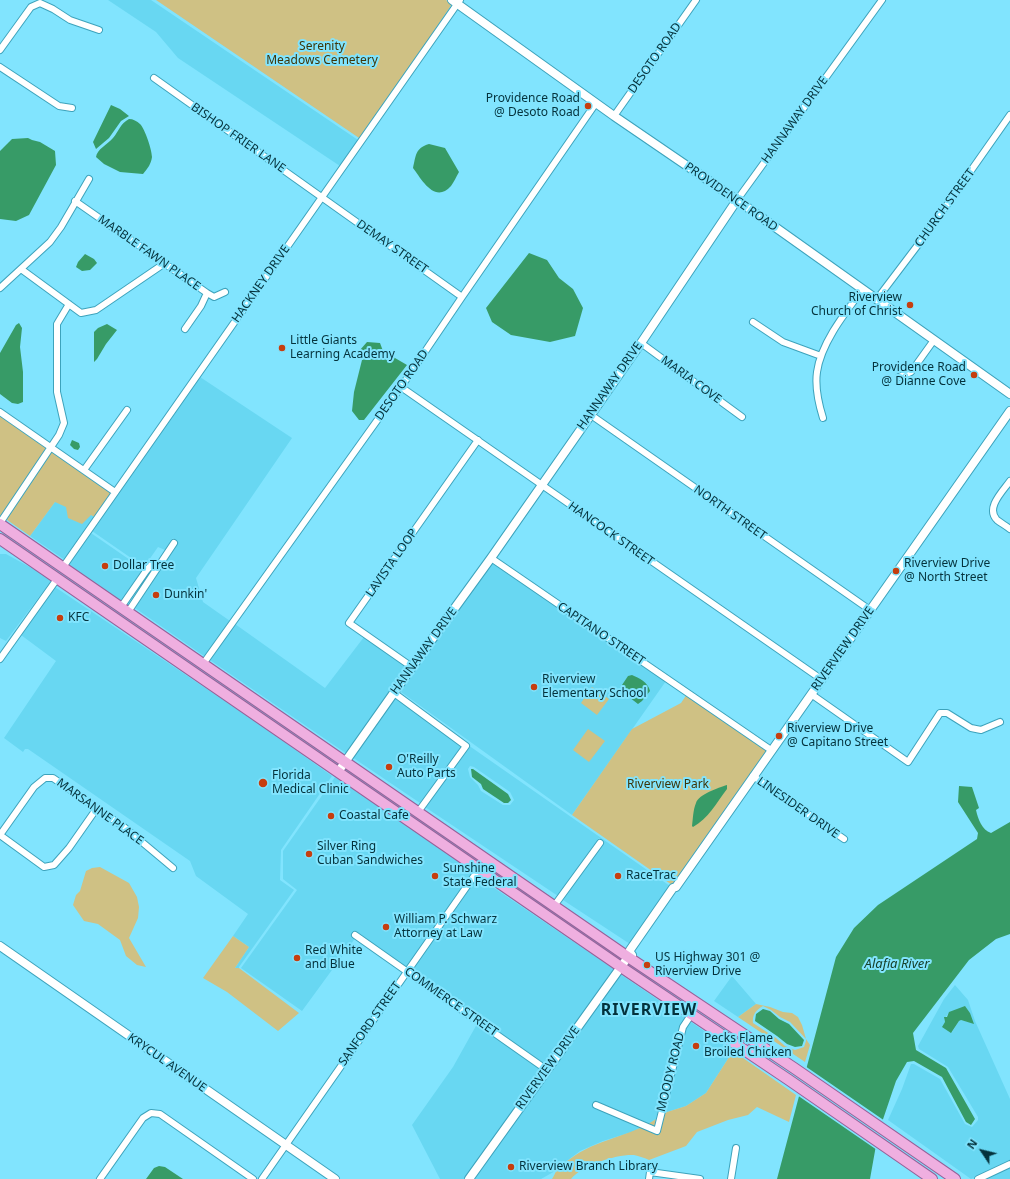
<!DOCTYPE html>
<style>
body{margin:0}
#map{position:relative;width:1010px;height:1179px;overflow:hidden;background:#81e4fe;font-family:"Noto Sans",sans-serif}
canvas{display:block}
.north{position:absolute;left:962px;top:1131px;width:40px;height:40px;-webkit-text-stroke:3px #81e4fe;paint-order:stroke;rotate:305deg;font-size:11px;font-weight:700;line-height:16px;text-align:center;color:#04323c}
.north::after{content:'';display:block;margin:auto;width:14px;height:18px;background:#04323c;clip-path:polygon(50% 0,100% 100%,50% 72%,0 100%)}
</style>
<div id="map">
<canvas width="1010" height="1179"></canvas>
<div class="north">N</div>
</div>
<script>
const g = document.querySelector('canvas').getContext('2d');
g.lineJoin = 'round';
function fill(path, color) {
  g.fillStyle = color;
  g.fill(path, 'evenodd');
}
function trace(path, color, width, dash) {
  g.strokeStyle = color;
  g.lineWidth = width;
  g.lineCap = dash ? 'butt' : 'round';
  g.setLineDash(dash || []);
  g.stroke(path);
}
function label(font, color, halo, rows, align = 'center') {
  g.font = font + ' "Noto Sans",sans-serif';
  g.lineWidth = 4;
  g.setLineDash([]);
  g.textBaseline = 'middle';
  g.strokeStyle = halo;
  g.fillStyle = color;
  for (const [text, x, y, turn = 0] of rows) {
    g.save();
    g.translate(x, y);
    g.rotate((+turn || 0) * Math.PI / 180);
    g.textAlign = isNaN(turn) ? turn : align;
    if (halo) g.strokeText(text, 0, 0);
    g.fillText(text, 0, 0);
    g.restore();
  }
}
const built = new Path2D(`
 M108 0H151L358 140 340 166 178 58 156 32Z
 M200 377 292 438 196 578 203 602 230 621 204 656 135 608 163 566 164 565V564L178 542 173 538 165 550 158 547 144 567 92 531Z
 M60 495 96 518 65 560 30 536Z
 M88 531 146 571 121 607 63 567Z
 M0 554H6L48 577 51 581 6 641 0 638Z
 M492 562 666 681 572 815 401 692 428 652Z
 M55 587 256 722 332 776 281 850 280 880 294 890 239 967V968H235L249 947 233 936 248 914 196 876 190 861 28 749H25L23 752 4 738 56 661 21 635Z
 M235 624 325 688 364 637 407 667 347 754 210 660Z
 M394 697 462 747 420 803 352 757Z
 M468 745 670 886 630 944 563 900 604 842 599 838 558 896 425 807 469 748ZM470 766 474 767 510 792 514 800 510 805H503L481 791 478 785 470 777 468 769Z
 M335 777 476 871 407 969 359 933 302 1011 241 968 297 890 283 879V851Z
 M478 877 615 970 546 1065 412 971Z
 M620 974 685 1018 680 1026 675 1041 656 1119 646 1126 632 1132 603 1141 580 1151 559 1167 557 1170 541 1179H473Z
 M732 976 756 1004 738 1017 714 1001Z
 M955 985 968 1000 975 1021 1010 1099V1161L971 1179 888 1120 902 1089 911 1064H914L940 1079 965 1124 972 1127 978 1120V1117L948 1067 919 1049 918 1046 944 999ZM965 1007 970 1013 968 1022 961 1020 959 1021 952 1032 945 1022 944 1019 948 1014Z
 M691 1022 733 1051 706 1093 686 1106 664 1113 682 1043 686 1028Z
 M477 1024 542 1070 465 1179H440L412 1125 453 1067Z
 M1010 1168V1179H985L990 1177Z`);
const green = new Path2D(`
 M156 0H446L452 4 362 140Z
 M0 414 114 492 96 518 91 515 82 524 68 518 66 507 55 502 30 536 0 515Z
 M592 687 609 699 597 715 581 703Z
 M687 694 767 750 672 885 572 815 632 729 681 703Z
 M588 729 605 741 589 762 573 750Z
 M100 867 129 883 137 897 139 907 138 918 129 938 146 967 137 965 126 956 120 940 98 924 84 921 73 905 76 895 80 891 86 871 92 868Z
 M233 936 249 947 235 968H239L299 1013 278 1031 227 992 203 978Z
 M756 1004 770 1007 783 1012 792 1013 798 1017 802 1025 806 1039 810 1045 805 1062 738 1017ZM763 1006 771 1010 780 1017 790 1022 806 1039V1041L804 1047 795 1050 785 1046 776 1038 753 1023C752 1015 756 1010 763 1006Z
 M733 1051 796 1095 789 1122 757 1107 748 1115 728 1120 697 1132 686 1146 649 1160C645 1158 639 1156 634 1155 617 1154 582 1165 571 1179H552C554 1176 556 1171 558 1168 561 1164 566 1162 570 1159 596 1139 630 1137 656 1119L653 1132 659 1135 664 1113 686 1106 706 1093Z`);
const water = new Path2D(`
 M111 105 120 109 129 116 121 121 109 138 96 149 93 142Z
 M129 119C133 119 137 121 140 124 145 129 152 150 152 157 151 164 148 168 143 174L120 172 104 164 96 157C97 149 107 145 113 138 119 131 120 124 129 119Z
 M28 138 32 140 40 142 55 151 56 165 29 215 16 221 0 219V151L12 139Z
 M429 144 445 148 459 172C456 177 454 182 451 186 435 204 422 180 413 168 416 156 415 148 429 144Z
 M529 253 547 260 559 278 573 289 583 308 575 336 550 342 511 335 492 322 486 308Z
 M85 254 94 259 97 263 90 270 82 271 76 267 78 262Z
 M19 323 22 328 20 347 23 372V402L18 404 12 403 0 394V353L16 325Z
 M107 324 117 330 106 344 97 359 94 362V332L98 328Z
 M367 342 380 343 383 351 407 365 364 420H359L352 411 354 392 363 356 360 350Z
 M72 440 79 443 80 447 78 450 74 449 70 445Z
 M632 675C639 678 648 682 650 691L642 701 638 704 625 694 622 685 628 676Z
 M471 769H473L508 794 511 800 508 803H504L483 789 481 784 472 777Z
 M727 785V789C717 802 708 819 693 827L692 826C693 819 693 810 696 803 699 794 718 788 727 785Z
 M959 786 972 787 979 808 976 810C978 819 982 830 991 833L1010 822V934L996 939 969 960 913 1033 916 1050 946 1068 975 1119 971 1125 966 1122 942 1077 914 1061 907 1062 896 1081 878 1134 870 1179H777L836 957 854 928 878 905 977 839 978 833 958 802Z
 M965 1006 970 1013 974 1024 961 1020 959 1021 951 1033 942 1027 945 1022 944 1017H947L949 1012Z
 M763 1009 770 1011 779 1019 789 1024 804 1040 802 1046 795 1047 787 1044 777 1036 755 1021 756 1014Z
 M159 1166 165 1167 183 1179H146L154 1168Z`);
const pier = new Path2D(`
 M805 1066 885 1121 880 1134 877 1150 797 1095Z`);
const minor = new Path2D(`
 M0 50 31 7 40 3 53 9 70 20 99 30
 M0 67 59 106 72 108
 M154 78 462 297
 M614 116 696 0
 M737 200 882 0
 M75 201 207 293 214 297 225 292
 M21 269 81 313 96 310 165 263
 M0 288 50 242 61 227 89 179
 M877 299 930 229 1010 115
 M753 322 783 342 821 356
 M185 329 201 306 207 293
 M641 343 742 417
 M899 377 911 372 934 340
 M401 387 821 679
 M0 412 115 492
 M591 415 870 610
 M823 418C819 405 815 386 817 372 821 343 845 313 863 289
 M84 470 127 410
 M1010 481C1003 491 985 508 997 520 1001 523 1006 526 1010 529
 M0 523 59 435 64 423 57 392V324L69 304
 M491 558 771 750
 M63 567 460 0
 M121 607 146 571 151 565 160 563
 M128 612 174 543
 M0 659 57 579
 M203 664 401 387 462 297 596 103
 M412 667 349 623 478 440
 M394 693 466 746 418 812
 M811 694 908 762 940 713H947L971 728 981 730 1000 722
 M753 776 844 839
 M0 835 34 787 45 778H53L124 827 173 868
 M0 835 44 867 54 865 69 848 97 808
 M554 906 600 843
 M355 935 547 1070
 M596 1105 657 1131 683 1027 691 1015
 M100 1179 143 1118 151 1113 160 1114 253 1179
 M262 1179 479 869
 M649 1179 650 1172 700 1179
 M731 1179 736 1148
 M978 1179 1010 1164`);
const tertiary = new Path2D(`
 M452 0 614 116 737 200 1010 394
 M338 772 412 667 491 558 641 343 737 200
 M0 946 335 1179
 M628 957 630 950 673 888 676 887 1010 411
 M469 1179 628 957 632 955`);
const primary = new Path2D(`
 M0 524 628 957 794 1068 955 1179
 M0 539 621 967 789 1080 932 1179`);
const markers = [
 [588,106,4,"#c63e0e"],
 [910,305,4,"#c63e0e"],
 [282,348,4,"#c63e0e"],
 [974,375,4,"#c63e0e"],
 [105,566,4,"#c63e0e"],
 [896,571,4,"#c63e0e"],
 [156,595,4,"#c63e0e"],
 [60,618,4,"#c63e0e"],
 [534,687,4,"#c63e0e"],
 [779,736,4,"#c63e0e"],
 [389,767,4,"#c63e0e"],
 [263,783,5,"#c63e0e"],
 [331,816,4,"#c63e0e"],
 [309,854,4,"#c63e0e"],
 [435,876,4,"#c63e0e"],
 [618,876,4,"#c63e0e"],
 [386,927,4,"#c63e0e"],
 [297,958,4,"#c63e0e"],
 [647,965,4,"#c63e0e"],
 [696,1046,4,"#c63e0e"],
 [511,1167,4,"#c63e0e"]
];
const parkNames = [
 ["Serenity",322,47],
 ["Meadows Cemetery",322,61],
 ["Riverview Park",668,785]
];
const streetNames = [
 ["DESOTO ROAD",655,58,-55],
 ["HANNAWAY DRIVE",795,120,-54],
 ["BISHOP FRIER LANE",238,138,35],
 ["PROVIDENCE ROAD",731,197,35],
 ["CHURCH STREET",945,208,-54],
 ["DEMAY STREET",392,247,35],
 ["MARBLE FAWN PLACE",149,253,35],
 ["HACKNEY DRIVE",261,284,-55],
 ["MARIA COVE",691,380,36],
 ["DESOTO ROAD",402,385,-55],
 ["HANNAWAY DRIVE",610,386,-55],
 ["NORTH STREET",730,513,35],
 ["HANCOCK STREET",611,534,35],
 ["LAVISTA LOOP",392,563,-55],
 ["CAPITANO STREET",601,634,34],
 ["RIVERVIEW DRIVE",843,649,-55],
 ["HANNAWAY DRIVE",424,651,-54],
 ["LINESIDER DRIVE",798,808,35],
 ["MARSANNE PLACE",100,812,36],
 ["COMMERCE STREET",451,1002,35],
 ["SANFORD STREET",370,1024,-55],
 ["KRYCUL AVENUE",167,1063,35],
 ["RIVERVIEW DRIVE",548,1068,-54],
 ["MOODY ROAD",671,1072,-76]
];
const poiNames = [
 ["Providence Road",580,99,"right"],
 ["@ Desoto Road",580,113,"right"],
 ["Riverview",902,298,"right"],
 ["Church of Christ",902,312,"right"],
 ["Little Giants",290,341],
 ["Learning Academy",290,355],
 ["Providence Road",966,368,"right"],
 ["@ Dianne Cove",966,382,"right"],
 ["Riverview Drive",904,564],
 ["@ North Street",904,578],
 ["Dollar Tree",113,566],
 ["Dunkin'",164,595],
 ["KFC",68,618],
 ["Riverview",542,680],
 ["Elementary School",542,694],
 ["Riverview Drive",787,729],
 ["@ Capitano Street",787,743],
 ["O'Reilly",397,760],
 ["Auto Parts",397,774],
 ["Florida",272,776],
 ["Medical Clinic",272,790],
 ["Coastal Cafe",339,816],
 ["Silver Ring",317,847],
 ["Cuban Sandwiches",317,861],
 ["Sunshine",443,869],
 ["State Federal",443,883],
 ["RaceTrac",626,876],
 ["William P. Schwarz",394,920],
 ["Attorney at Law",394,934],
 ["Red White",305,951],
 ["and Blue",305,965],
 ["US Highway 301 @",655,958],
 ["Riverview Drive",655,972],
 ["Pecks Flame",704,1039],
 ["Broiled Chicken",704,1053],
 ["Riverview Branch Library",519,1167]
];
const waterNames = [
 ["Alafia River",897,964]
];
const districtNames = [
 ["RIVERVIEW",649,1010]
];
fill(built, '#68d7f2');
fill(green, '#cfc184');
fill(water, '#379b67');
fill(pier, '#81e4fe');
trace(minor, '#3da3bc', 8);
trace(tertiary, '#3da3bc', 10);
trace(primary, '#966199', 12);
trace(minor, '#fff', 6);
trace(tertiary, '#fff', 8);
trace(primary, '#efafe0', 10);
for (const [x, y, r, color] of markers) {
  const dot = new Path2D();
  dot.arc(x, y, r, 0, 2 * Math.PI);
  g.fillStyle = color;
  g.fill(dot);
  trace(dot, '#81e4fe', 1.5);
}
label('12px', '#3e3509', '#81e4fe', parkNames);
label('12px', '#04323c', '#81e4fe', streetNames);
label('12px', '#04323c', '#81e4fe', poiNames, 'left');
label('italic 13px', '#17402a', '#81e4fe', waterNames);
g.letterSpacing = '1px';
label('bold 16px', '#04323c', '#81e4fe', districtNames);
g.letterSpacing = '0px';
</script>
